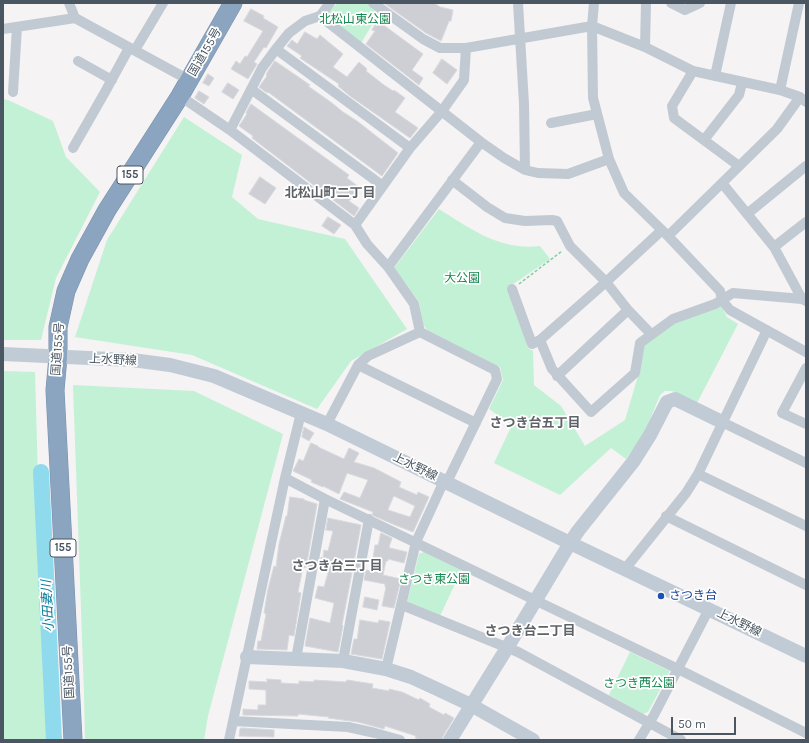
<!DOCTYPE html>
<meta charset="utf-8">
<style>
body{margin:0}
#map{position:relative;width:809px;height:743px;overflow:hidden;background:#f5f3f3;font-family:Karla,sans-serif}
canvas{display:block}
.frame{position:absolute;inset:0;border:4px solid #4a5661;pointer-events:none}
.scale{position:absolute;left:671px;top:717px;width:65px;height:18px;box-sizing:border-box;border:2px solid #4a5661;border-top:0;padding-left:5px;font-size:12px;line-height:14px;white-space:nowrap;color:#4a5661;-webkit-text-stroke:3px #fff;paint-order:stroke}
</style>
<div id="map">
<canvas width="809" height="743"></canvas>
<div class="frame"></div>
<div class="scale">50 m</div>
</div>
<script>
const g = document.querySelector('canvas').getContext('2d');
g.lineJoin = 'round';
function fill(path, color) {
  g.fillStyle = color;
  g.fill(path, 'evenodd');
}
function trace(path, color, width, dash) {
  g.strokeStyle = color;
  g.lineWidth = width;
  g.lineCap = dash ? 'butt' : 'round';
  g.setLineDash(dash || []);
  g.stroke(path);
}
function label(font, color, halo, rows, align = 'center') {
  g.font = font + ' Karla,"Noto Sans JP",sans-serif';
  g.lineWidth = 3.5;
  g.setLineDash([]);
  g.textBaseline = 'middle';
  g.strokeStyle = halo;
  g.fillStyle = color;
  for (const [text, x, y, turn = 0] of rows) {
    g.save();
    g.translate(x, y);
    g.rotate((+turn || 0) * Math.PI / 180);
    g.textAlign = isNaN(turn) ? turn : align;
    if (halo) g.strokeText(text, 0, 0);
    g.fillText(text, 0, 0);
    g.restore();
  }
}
const green = new Path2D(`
 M338 3H366L379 13 360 45 326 20V13Z
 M3 99 8 100 53 121 66 157 100 192 56 278 41 340H3Z
 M184 117 242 155 232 197 258 219 345 239 407 329 351 361 317 409 192 355 75 337 107 240Z
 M439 209C471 229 500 251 540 246L550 259 509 287 528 348 533 351 534 385 561 406 585 446 625 420 638 376 642 349 649 339 673 323 721 305 727 317 738 324 697 403 672 391H665L660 395 644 434 626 459 611 448 560 495 494 463 512 425 489 409 503 380 500 367 427 330 423 324 419 302 394 268Z
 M3 371 35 372 39 515 50 594 61 740H3Z
 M73 385 194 391 283 434 208 716 204 740H85L84 694Z
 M426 551 462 569 440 616 407 603 419 554Z
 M630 652 670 671 648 712 643 714 609 695Z`);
const river = new Path2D(`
 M41 472 54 740`);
const building = new Path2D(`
 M384 3H434L440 7 453 10 451 21H449L441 41 426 33Z
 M251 9 264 16 263 18 278 27 266 48 264 47 254 62 257 64 248 79 231 69 236 61 240 64 245 56 247 57 263 31 244 21Z
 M378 21 423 54 412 70 423 78 419 85 366 44 375 31 372 30Z
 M305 32 317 39 320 35 343 54 333 67 347 77 359 62 367 69 366 71 384 85 393 91 394 90 405 98 395 112 418 128 410 138 350 96 338 86 339 84 300 58 302 56 287 46 292 40 297 44Z
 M442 59 457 70 447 84 433 73Z
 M275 61 310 85 308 86 332 103 343 112 357 121 398 153 382 176 268 92 267 93 259 87 267 76 266 75 268 71Z
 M208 74 214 78 209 86 203 83Z
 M228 83 239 90 233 99 222 92Z
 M199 91 209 97 204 104 195 98Z
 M251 104 349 175 347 178 359 187 349 201 359 208 354 216 252 138 253 136 239 126 247 114 246 113Z
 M260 177 276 188 265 204 249 194Z
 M328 217 341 225 334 234 322 226Z
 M304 427 314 433 309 441 302 437Z
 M311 443 318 446V447L344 459 349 448 359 453 354 462 374 468 401 482 399 487 417 495 418 492 429 497 413 532 395 525 374 516 372 514 373 512 340 499 344 492 360 498 368 480 347 473 339 494 323 486V487L311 482 312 480 293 471 299 459 303 461ZM394 496 415 506 410 517 388 510Z
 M290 497 304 499V500L317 504 306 568 303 567 298 592 301 593 294 636 289 635 287 650 257 649 258 641H261L266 614 264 613 268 589 274 566 276 567 279 544 286 516H287Z
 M328 518 361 525 342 625 343 626 338 652 305 646 310 618 330 623 334 603 315 598 318 586 324 587 330 566 320 564 321 557 323 558 324 550 328 551 333 531 326 530Z
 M381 533 392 538 389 547 390 548 407 552 404 563 388 559V561H386L383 575 401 579 394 608 382 606 386 587H385V584L364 580 366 570 371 571 375 545H378Z
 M365 597 379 600 377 610 363 607Z
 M360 620 378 623 379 620 390 622 382 659 351 654 354 639H357Z
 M267 679 281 680V683L299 684V681L314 682V680L346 682 347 680 373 684 372 688 389 691V689L402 692 419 700 420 698 430 704 429 707 444 715 445 713 454 718 443 736 442 740H421L415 738 416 736 385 726 384 729 358 722 328 718 329 717 298 714V716L243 715V709L258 710V705H266V690L249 689V681L267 682Z
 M242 728 274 730V737L239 736 240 729Z`);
const path = new Path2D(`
 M519 284 562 251`);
const street = new Path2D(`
 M69 3 75 18
 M373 3 423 39 440 48H466L592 26 645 47 693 71 780 90 800 97 806 102
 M518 3 524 104 525 170
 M594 3 592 26 593 98 609 159 624 193 668 236 720 291 722 300 730 310 806 352
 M671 3 685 10 700 3
 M320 16 481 142 504 158 525 170 538 173 568 174 609 159
 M3 29 75 18 189 80
 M645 47 646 3
 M276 49 410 148
 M135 50 163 3
 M78 61 112 80
 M693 71 672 106 674 118 739 166
 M715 76 731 3
 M251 89 383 186
 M780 90 799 3
 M13 92 17 27
 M180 96 230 130 355 225 367 244 388 267 414 304 420 332
 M551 123 597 114
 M230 130 262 68 276 49 289 33 305 21 320 16 330 3
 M704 140 739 95 742 83
 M73 148 105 92 129 48
 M452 180 487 207 505 218 525 221 552 220 557 221 570 246 606 282 628 310 651 334
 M722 183 774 247 802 299
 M747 214 806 166
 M355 225 410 148 442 111 464 80 466 48
 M668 236 777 129 800 97
 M774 247 806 222
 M388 267 481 142
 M512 289 532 344 540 340 606 282 662 230
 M420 332 495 370 497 379 447 482
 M540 340 552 369 591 412 635 373 640 343 673 319 715 304 733 293 802 299 806 301
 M358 365 476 423
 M806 368 782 413 806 424
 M557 376 628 310
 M722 422 806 463
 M327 424 358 365 368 356 420 332
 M698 474 806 526
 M285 478 325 499 678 669 806 733
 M666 516 806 585
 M625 569 686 493 698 474 767 330
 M402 605 518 652 681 740
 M296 659 325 499
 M343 661 369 519
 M386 669 416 542 444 481
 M233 721 348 727 375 733 400 740
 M229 740 285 478 301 413
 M639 740 654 715 709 609`);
const secondary = new Path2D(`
 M3 354 132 360 170 365 214 376 327 424 570 543 806 656
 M247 657 343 661 386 669 411 677 437 689 471 705 533 740
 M450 740 507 648 570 543 578 531 633 462 650 435 667 402 675 399 722 422`);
const highway = new Path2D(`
 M73 740 55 390 58 357V327L66 291 80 259 107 210 180 96 233 3`);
const markers = [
 [661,596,4,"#1a4fb4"]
];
const shields = [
 [130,175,26],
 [63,548,26]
];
const shieldNames = [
 ["155",130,175],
 ["155",63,548]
];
const parkNames = [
 ["北松山東公園",355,20],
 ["大公園",462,279],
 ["さつき東公園",434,580],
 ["さつき西公園",639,684]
];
const streetNames = [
 ["国道155号",205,52,-60],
 ["国道155号",58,349,-86],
 ["上水野線",113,360,3],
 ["上水野線",415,467,26],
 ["上水野線",739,623,26],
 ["国道155号",69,672,-93]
];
const transitNames = [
 ["さつき台",669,596]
];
const neighbourhoodNames = [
 ["北松山町二丁目",330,193],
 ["さつき台五丁目",535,423],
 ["さつき台三丁目",337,566],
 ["さつき台二丁目",530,631]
];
const waterNames = [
 ["小田妻川",48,606,-93]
];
fill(green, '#c3f1d5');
trace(river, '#90daee', 16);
fill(building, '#cdcfd5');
trace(building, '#d7d9de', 1);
trace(highway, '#7690ad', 19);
trace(path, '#7ad0a6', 1.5, [3, 2]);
trace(street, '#c1cad2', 10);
trace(secondary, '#c1cbd6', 14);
trace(highway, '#8ba5c1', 18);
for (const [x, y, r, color] of markers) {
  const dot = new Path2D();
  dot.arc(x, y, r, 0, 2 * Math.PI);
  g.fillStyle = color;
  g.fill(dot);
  trace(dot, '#fff', 1.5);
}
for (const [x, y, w] of shields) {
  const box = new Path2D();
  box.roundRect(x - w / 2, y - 9, w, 18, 3);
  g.fillStyle = '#fff';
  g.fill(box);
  trace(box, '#4a5661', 1);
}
label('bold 11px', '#4a5661', null, shieldNames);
label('12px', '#17864f', '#fff', parkNames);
label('12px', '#4a5661', '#fff', streetNames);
label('12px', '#164399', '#fff', transitNames, 'left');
label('bold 13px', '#5f6368', '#fff', neighbourhoodNames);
label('italic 13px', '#0c7c9b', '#fff', waterNames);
</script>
